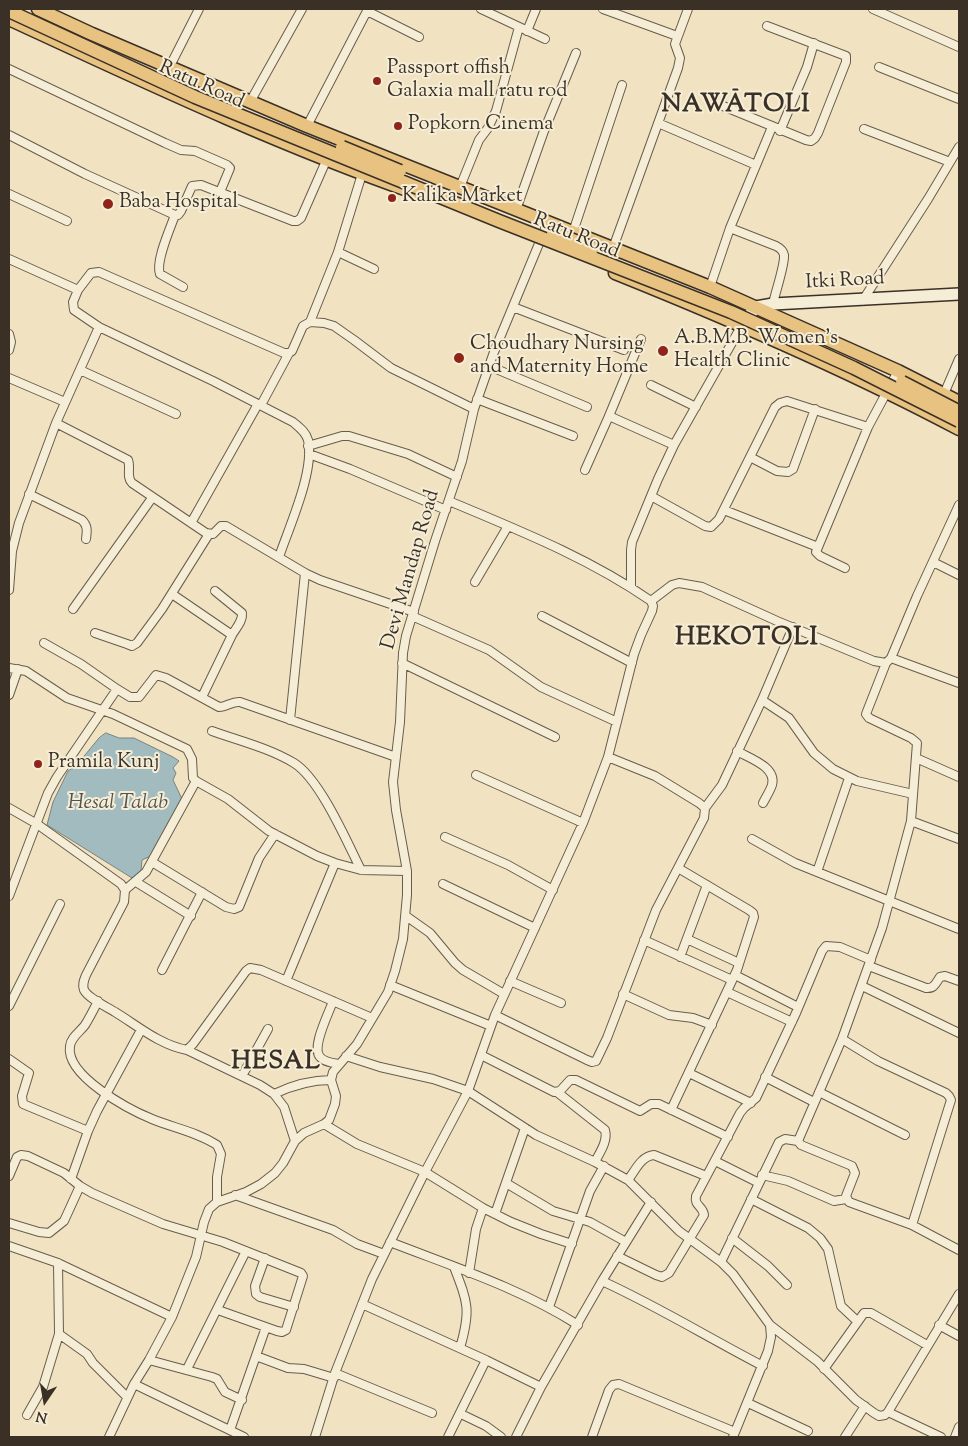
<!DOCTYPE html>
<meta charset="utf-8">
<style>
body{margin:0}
#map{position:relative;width:968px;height:1446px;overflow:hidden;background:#f1e3c1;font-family:"Sorts Mill Goudy",serif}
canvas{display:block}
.frame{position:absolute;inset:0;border:10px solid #3a3026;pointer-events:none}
.north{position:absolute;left:20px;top:1376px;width:50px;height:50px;-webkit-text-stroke:4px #f6edd7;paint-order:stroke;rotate:192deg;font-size:14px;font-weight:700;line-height:20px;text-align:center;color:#3a3026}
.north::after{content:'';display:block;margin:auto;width:18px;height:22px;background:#3a3026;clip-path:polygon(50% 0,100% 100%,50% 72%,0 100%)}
</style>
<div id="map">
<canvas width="968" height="1446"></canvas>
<div class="frame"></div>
<div class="north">N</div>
</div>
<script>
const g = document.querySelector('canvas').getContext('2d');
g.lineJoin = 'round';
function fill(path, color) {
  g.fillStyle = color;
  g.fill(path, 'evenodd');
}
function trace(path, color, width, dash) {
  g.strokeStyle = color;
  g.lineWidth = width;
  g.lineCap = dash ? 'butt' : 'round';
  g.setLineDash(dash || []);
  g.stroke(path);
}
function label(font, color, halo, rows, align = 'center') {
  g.font = font + ' "Sorts Mill Goudy",serif';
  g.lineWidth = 4;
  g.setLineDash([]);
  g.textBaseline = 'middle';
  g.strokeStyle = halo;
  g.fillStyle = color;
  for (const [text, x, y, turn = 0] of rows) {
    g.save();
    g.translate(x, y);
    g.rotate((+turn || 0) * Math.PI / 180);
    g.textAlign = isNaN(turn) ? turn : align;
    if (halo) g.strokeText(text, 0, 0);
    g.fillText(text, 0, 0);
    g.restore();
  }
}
const water = new Path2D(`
 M106 733 119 738H134L173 757 179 761 173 768 176 773 173 780 183 801 153 855 142 860 141 871 132 878 47 825 53 802 68 771 76 766 99 738Z`);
const street = new Path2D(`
 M481 9 545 39
 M603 9 677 36
 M873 9 959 47
 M367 11 419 37
 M527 31 536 9
 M879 67 959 99
 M169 68 199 9
 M9 69 165 143 181 150 195 151 227 165 230 168 220 192
 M250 102 302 9
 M723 106 806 140 811 141 815 138 818 133 846 62V56L767 26
 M658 123 756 165
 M307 126 368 9
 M864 129 950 162
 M780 131 807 67 814 43
 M9 135 85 174 175 215H178L181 211 192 186 201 185 293 221H297L301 218 326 161
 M362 174 338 252 374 269
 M460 187 479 140 488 128 496 111 519 27
 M9 194 67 221
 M516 210 544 131 576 53
 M175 215C170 229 155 262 160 274L183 287
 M730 228 776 246C780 248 783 250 784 255 785 265 775 293 773 304
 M573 232 622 85
 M613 248 678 68 680 58 675 44 688 9
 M9 259 78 290 73 302 74 310 99 327 213 381 293 422C299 427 306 432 308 440 315 471 289 527 279 557
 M710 287 730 228 772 127
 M78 290 91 273 99 272 284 353H289L292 351 303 326 310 322 324 323 334 326 354 340 391 368 474 409
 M863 300 928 199 959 147
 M513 307 624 350
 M310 322 338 252
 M9 334 11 342 9 350
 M641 339 609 416 674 445
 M489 366 587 407
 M80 370 176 414
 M9 378 65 402
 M651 385 696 407
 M944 394 959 359
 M477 399 573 436
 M261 405 289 353
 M56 423 128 460C131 468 126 477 132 483L206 533 213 534 221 526H226L305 573 320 580 414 612
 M308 446 342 436H349L408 454 457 477
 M309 454 350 469 446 510
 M750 457 777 471 788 472 793 469 815 409
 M585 470 609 416
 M29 494 82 520C88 526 87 531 86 539
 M651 496 705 526 711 527 719 519 775 407 780 403 787 401 868 427 898 371
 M724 510 818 547
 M191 523 258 404
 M933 562 959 575
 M845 568 820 556 816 552 868 427
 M475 582 508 526
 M631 587V550L632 542 658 479 674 445 742 325
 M9 590 12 551 19 523 56 423 99 327
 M215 591 242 613C243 621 236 628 232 635
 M172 594 232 635 202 697
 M651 601 672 585 679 583 702 587 777 621 874 661 886 663 891 658 917 596 959 505
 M73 609 152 498
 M412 616 489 650 541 687 617 722
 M542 616 632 663
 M95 633 127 644 132 646 137 643 162 609 209 534
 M44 643 81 664 117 689
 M891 658 959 683
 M402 663 555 737
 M886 663 866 714 869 718 911 738 917 743 911 821 882 928 842 1039 798 1141 801 1145 852 1166 855 1173 846 1196 849 1202 912 1225 959 1250
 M9 668 26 671 67 698 113 714 187 749 192 759 193 778 196 781 228 799 269 831 317 856 335 863 361 870 407 871
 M9 695 18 669
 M762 700 789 718 814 753 833 769 857 781 913 794
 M290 720 305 573
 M212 731C240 741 269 748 294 763 320 779 347 842 361 870
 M737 751C749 758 777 767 772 785 770 791 766 797 763 803
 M916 758 959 777
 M476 775 583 823
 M9 808 37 824 121 884 125 890 124 902 86 975C84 980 82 984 84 990 88 998 107 1007 115 1012 138 1026 160 1045 187 1050L193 1044 246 971 250 968 261 970 372 1018
 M705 808 722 785 762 700 793 627
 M911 821 959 839
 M445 837 508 865 553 890
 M752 839 795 863 959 929
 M152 862 226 907 234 909 239 907 259 858 275 834
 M817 872 849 778
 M136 882 191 916
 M443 884 535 928
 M125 890 146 872 196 781
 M9 896 48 793 57 777 117 689 130 697H139L156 675 166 678 219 707C227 707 232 701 240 702L396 757
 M406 916 430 933 455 963 463 970 504 994
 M687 939 739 963
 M644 940 732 980
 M680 957 707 885
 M869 966 926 988C934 989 936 983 940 977L945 976 959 981
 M162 970 202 892
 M735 975 798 1007
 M286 981 335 863
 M510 981 561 1003
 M390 985 491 1026
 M862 986 959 1033
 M727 992 792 1022
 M623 994 669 1015 693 1018 712 1025
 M98 1001C94 1009 90 1017 85 1025 80 1032 71 1037 70 1046 65 1076 130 1110 152 1119 174 1128 197 1132 217 1145L221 1154 217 1177V1202
 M333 1001C329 1013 311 1047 320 1057 324 1062 333 1063 339 1064
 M9 1006 60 904
 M495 1015 587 1060 592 1062 596 1061 607 1038 656 910 704 818 705 808 699 803 655 776 608 757
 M842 1039 878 1061 946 1093 949 1096 951 1100 912 1225
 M187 1050 260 1085 274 1094 284 1107 295 1141
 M481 1055 554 1092 560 1091 570 1080H576L640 1111 651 1104H659L728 1137
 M346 1056 380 1067 433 1079 468 1091 536 1135 595 1162 628 1180 679 1231 721 1262 733 1274 770 1325 817 1361 856 1400 874 1413 879 1416 885 1415 888 1412 959 1294
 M9 1059 29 1073 22 1096 23 1104 88 1131
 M689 1073 751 1103
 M242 1076 268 1029
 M765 1077 814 1102
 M557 1092 605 1130C608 1141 600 1152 595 1162
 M819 1092 905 1135
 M274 1094C293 1085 310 1080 331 1080
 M671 1110 737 970 754 917 753 913 749 910 678 868
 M324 1124 357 1144 425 1172 483 1208 511 1222 541 1234 572 1244
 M715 1161 759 1183
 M762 1175 788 1181 834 1201 846 1199
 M9 1176 17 1157 21 1155 28 1156 64 1173 80 1186 92 1193 163 1224 223 1242 301 1273 303 1276 286 1330 282 1332 277 1331 218 1310
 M71 1179 88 1131 97 1111 141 1030
 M628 1180C635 1171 641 1156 654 1155L706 1176
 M506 1183 553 1211 590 1222 626 1242
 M235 1195 333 1230 357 1244 384 1254
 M751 1199 808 1228 820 1238 828 1249 841 1306 857 1321
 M495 1214 525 1128
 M9 1223 39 1232 49 1233 64 1221 80 1186
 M732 1238 768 1266 787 1285
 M390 1242C454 1267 520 1288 578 1325
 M9 1246 58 1263 172 1317
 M617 1256 656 1275 662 1277 669 1273 704 1215C703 1206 694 1206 696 1196L740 1113 744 1108 756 1098 796 1013 822 951 826 946 840 947 871 960
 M265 1258 255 1286 256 1294 260 1297 294 1307
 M721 1262 779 1142 785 1139 798 1141
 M454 1267C468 1303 471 1310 460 1348
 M469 1273 476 1229 483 1208
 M602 1281C657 1306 709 1338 763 1366
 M362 1304 486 1360 448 1437
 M549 1307 590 1191 604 1166
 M939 1325 959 1336
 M59 1334 87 1354 93 1363 127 1397
 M256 1356 288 1368 304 1369 334 1378
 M149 1360 212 1377 217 1379 225 1392 242 1400
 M486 1360 541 1387 602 1281 651 1202
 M187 1369 246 1251
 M824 1369 864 1313H871L927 1345
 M335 1373 432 1413
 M134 1384 244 1437
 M748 1403 808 1431
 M888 1412 941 1437
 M461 1414 486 1426 501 1437
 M27 1415 43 1387 59 1334 58 1263
 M230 1430 266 1327
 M109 1437 134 1384 149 1360 172 1317 196 1257 204 1222 209 1209 217 1202 246 1192 261 1184 275 1173 283 1163 295 1141 304 1133 324 1124 329 1120 335 1104 336 1096 331 1080 333 1072 357 1044 388 992 395 971 403 939 407 895V871L396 810 393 782 400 722 403 653 406 636 435 541 462 461 474 409 480 392 494 352 548 222
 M315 1437 335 1373 372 1279 425 1172 468 1091 495 1015 583 823 608 757 634 654 641 635 652 611 653 606 651 601C589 558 518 530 449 501
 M516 1437 541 1387
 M592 1437 609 1390 613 1385 619 1384 735 1432
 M733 1437 768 1351 771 1337 770 1325
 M845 1437 865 1406
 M955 1437 959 1427`);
const secondary = new Path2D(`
 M742 325 756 307 773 304 959 294`);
const primary = new Path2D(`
 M38 9 92 34 307 126 710 287 898 371 959 402
 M9 19C143 81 276 144 416 193
 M615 273C732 320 848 370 959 429`);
const primaryBridge = new Path2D(`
 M9 11 195 97 499 221 731 312 854 368 959 421
 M342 147 400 171
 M553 232 593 248
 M902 382 958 411`);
const markers = [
 [377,81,5,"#8f2418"],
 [398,126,5,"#8f2418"],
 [392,198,5,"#8f2418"],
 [108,204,6,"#8f2418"],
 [663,351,6,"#8f2418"],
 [459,358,6,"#8f2418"],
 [38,764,5,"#8f2418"]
];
const poiNames = [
 ["Passport offish",387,70],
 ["Galaxia mall ratu rod",387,93],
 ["Popkorn Cinema",408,126],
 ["Kalika Market",402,198],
 ["Baba Hospital",119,204],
 ["A.B.M.B. Women's",674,340],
 ["Health Clinic",674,363],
 ["Choudhary Nursing",470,346],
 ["and Maternity Home",470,369],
 ["Pramila Kunj",48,764]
];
const streetNames = [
 ["Ratu Road",201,86,24],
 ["Ratu Road",576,237,22],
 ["Itki Road",845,282,-3],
 ["Devi Mandap Road",412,570,-74]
];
const waterNames = [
 ["Hesal Talab",118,804]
];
const districtNames = [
 ["NAWĀTOLI",736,107],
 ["HEKOTOLI",747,640],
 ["HESAL",276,1064]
];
fill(water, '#a1bbbf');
trace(water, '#788382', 1);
trace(street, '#685d4d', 10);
trace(secondary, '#3a3026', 14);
trace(primary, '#3a3026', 15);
trace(street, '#f6edd7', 8);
trace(secondary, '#f6edd7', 11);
trace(primary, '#e8c280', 12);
trace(primaryBridge, '#3a3026', 15, []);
trace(primaryBridge, '#e8c280', 12);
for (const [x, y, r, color] of markers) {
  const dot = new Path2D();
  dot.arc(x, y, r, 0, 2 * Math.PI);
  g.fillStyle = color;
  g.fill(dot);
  trace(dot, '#f6edd7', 2);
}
label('20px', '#3a3026', '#f6edd7', poiNames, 'left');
label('20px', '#3a3026', '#f6edd7', streetNames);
label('italic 21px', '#54534c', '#f6edd7', waterNames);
g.letterSpacing = '1px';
label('bold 25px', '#3a3026', '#f6edd7', districtNames);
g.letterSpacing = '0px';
</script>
